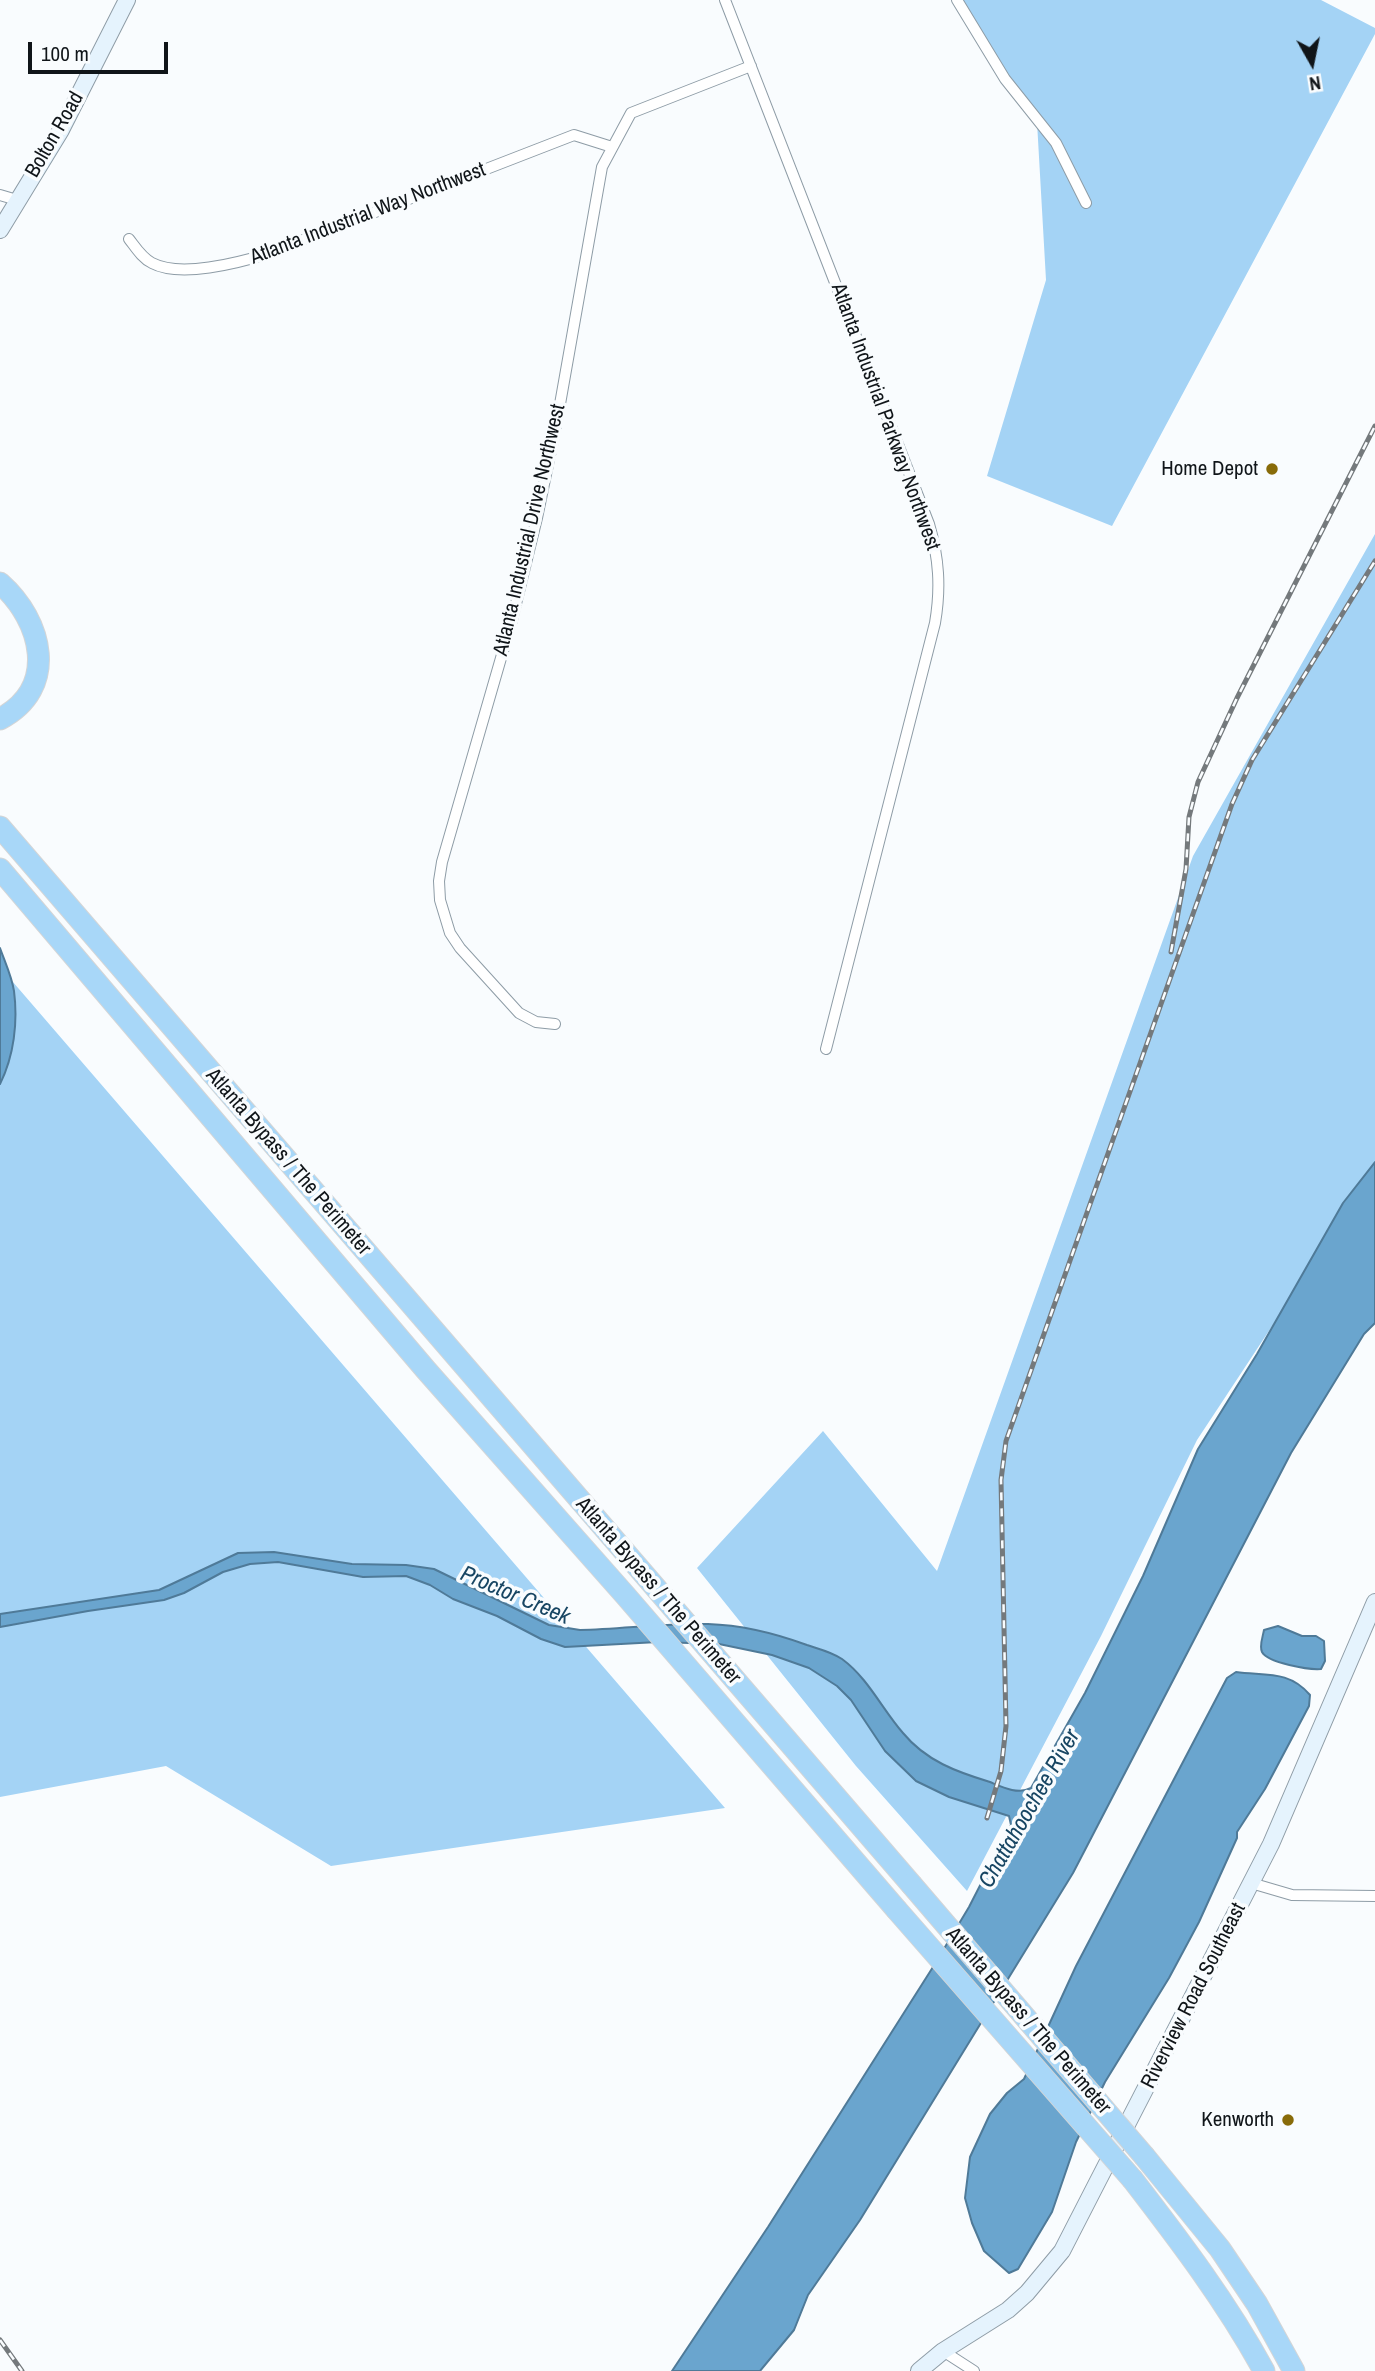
<!DOCTYPE html>
<style>
body{margin:0}
#map{position:relative;width:1375px;height:2371px;overflow:hidden;background:#f9fcfe;font-family:"Archivo Narrow",sans-serif}
canvas{display:block}
.north{position:absolute;left:1277px;top:28px;width:70px;height:70px;-webkit-text-stroke:5px #f9fcfe;paint-order:stroke;rotate:171deg;font-size:19px;font-weight:700;line-height:28px;text-align:center;color:#101519}
.north::after{content:'';display:block;margin:auto;width:24px;height:32px;background:#101519;clip-path:polygon(50% 0,100% 100%,50% 72%,0 100%)}
.scale{position:absolute;left:28px;top:42px;width:140px;height:32px;box-sizing:border-box;border:4px solid #101519;border-top:0;padding-left:9px;font-size:21px;line-height:24px;white-space:nowrap;color:#101519;-webkit-text-stroke:5px #f9fcfe;paint-order:stroke}
</style>
<div id="map">
<canvas width="1375" height="2371"></canvas>
<div class="north">N</div>
<div class="scale">100 m</div>
</div>
<script>
const g = document.querySelector('canvas').getContext('2d');
g.lineJoin = 'round';
function fill(path, color) {
  g.fillStyle = color;
  g.fill(path, 'evenodd');
}
function trace(path, color, width, dash) {
  g.strokeStyle = color;
  g.lineWidth = width;
  g.lineCap = dash ? 'butt' : 'round';
  g.setLineDash(dash || []);
  g.stroke(path);
}
function label(font, color, halo, rows, align = 'center') {
  g.font = font + ' "Archivo Narrow",sans-serif';
  g.lineWidth = 7;
  g.setLineDash([]);
  g.textBaseline = 'middle';
  g.strokeStyle = halo;
  g.fillStyle = color;
  for (const [text, x, y, turn = 0] of rows) {
    g.save();
    g.translate(x, y);
    g.rotate((+turn || 0) * Math.PI / 180);
    g.textAlign = isNaN(turn) ? turn : align;
    if (halo) g.strokeText(text, 0, 0);
    g.fillText(text, 0, 0);
    g.restore();
  }
}
const forest = new Path2D(`
 M960 0H1321L1375 28V34L1112 526 987 476 1046 280 1037 122Z
 M1375 534V1170L1197 1440 1101 1636 967 1891 856 1766 697 1568 823 1431 937 1571 1193 856Z
 M0 967 725 1808 331 1866 166 1766 0 1797Z`);
const water = new Path2D(`
 M0 948C5 962 12 977 14 991 18 1022 14 1056 0 1084Z
 M1375 1162V1323L1364 1334 1291 1453 1073 1873 860 2220 808 2295 794 2330 760 2371H672L768 2227 933 1967 969 1907 1011 1825 1009 1816 949 1797 916 1781 885 1751 851 1700 837 1686 809 1668 772 1655 719 1644 658 1642 565 1647 541 1639 497 1616 453 1599 430 1585 406 1576 363 1577 278 1562 250 1564 223 1572 184 1593 164 1600 88 1611 0 1627V1614L159 1590 238 1553 274 1552 352 1564 406 1565 434 1569 549 1625 580 1630C623 1629 665 1623 708 1624 741 1625 777 1634 807 1645 819 1649 832 1652 842 1659 868 1678 882 1709 903 1733 926 1761 957 1772 990 1782 1002 1787 1018 1795 1031 1788L1085 1693 1143 1576 1198 1449 1257 1354 1343 1203Z
 M1278 1626 1302 1636H1316L1324 1641 1325 1661 1321 1669C1309 1670 1268 1663 1262 1652 1259 1646 1263 1636 1264 1630Z
 M1236 1672C1265 1676 1289 1670 1310 1695L1309 1706 1265 1789 1237 1832V1838L1199 1922 1169 1978 1105 2082 1076 2142 1052 2212 1018 2269 1009 2273 984 2251 972 2223 965 2198 970 2157 990 2114 1007 2093 1024 2079 1076 1966 1227 1678Z`);
const street = new Path2D(`
 M725 0 929 524C939 558 941 588 935 623L826 1049
 M957 0 1005 79 1056 143 1086 203
 M0 195 17 200
 M129 239C136 248 142 258 152 263 180 278 238 263 267 254L574 135 612 147
 M555 1024 536 1022 519 1013 460 948 450 933 440 900 439 881 442 862 512 620 537 518 557 421 602 167 631 113 751 66
 M1251 1883 1292 1895 1375 1896
 M943 2351 974 2371`);
const secondary = new Path2D(`
 M0 230 61 130 127 0
 M919 2371 943 2351 1008 2310 1027 2293 1062 2251 1271 1844 1375 1602`);
const highway = new Path2D(`
 M0 583C43 621 59 688 0 719
 M0 827 911 1884
 M0 869 426 1370 625 1595 896 1909
 M1145 2157 1220 2249 1257 2304 1294 2371
 M1133 2180C1180 2241 1227 2303 1264 2371`);
const rail = new Path2D(`
 M1171 952 1186 869 1189 817 1198 782 1237 698 1375 426
 M987 1818 1001 1771 1006 1726 1001 1480 1006 1441 1232 804 1252 760 1375 561
 M0 2340 22 2371`);
const highwayBridge = new Path2D(`
 M911 1884 1145 2157
 M896 1909 1133 2180`);
const markers = [
 [1272,469,7,"#886b09"],
 [1288,2120,7,"#886b09"]
];
const streetNames = [
 ["Bolton Road",55,135,-60],
 ["Atlanta Industrial Way Northwest",368,214,-21],
 ["Atlanta Industrial Parkway Northwest",885,417,70],
 ["Atlanta Industrial Drive Northwest",530,530,-77],
 ["Atlanta Bypass / The Perimeter",288,1162,49],
 ["Atlanta Bypass / The Perimeter",658,1591,49],
 ["Riverview Road Southeast",1194,1996,-63],
 ["Atlanta Bypass / The Perimeter",1028,2021,49]
];
const poiNames = [
 ["Home Depot",1258,469],
 ["Kenworth",1274,2120]
];
const waterNames = [
 ["Proctor Creek",515,1596,23],
 ["Chattahoochee River",1030,1809,-60]
];
fill(forest, '#a4d3f5');
fill(water, '#6aa5ce');
trace(water, '#4f7a98', 2);
trace(street, '#8e9ca6', 12);
trace(secondary, '#8e9ca6', 18);
trace(highway, '#d4d5d6', 23);
trace(street, '#fff', 10);
trace(secondary, '#e5f3fd', 16);
trace(highway, '#a8d7f8', 21);
trace(rail, '#74797c', 5);
trace(rail, '#f9fcfe', 2.5, [8]);
trace(highwayBridge, '#d4d5d6', 23, []);
trace(highwayBridge, '#a8d7f8', 21);
for (const [x, y, r, color] of markers) {
  const dot = new Path2D();
  dot.arc(x, y, r, 0, 2 * Math.PI);
  g.fillStyle = color;
  g.fill(dot);
  trace(dot, '#f9fcfe', 2.5);
}
label('21px', '#101519', '#f9fcfe', streetNames);
label('21px', '#101519', '#f9fcfe', poiNames, 'right');
label('italic 23px', '#184663', '#f9fcfe', waterNames);
</script>
